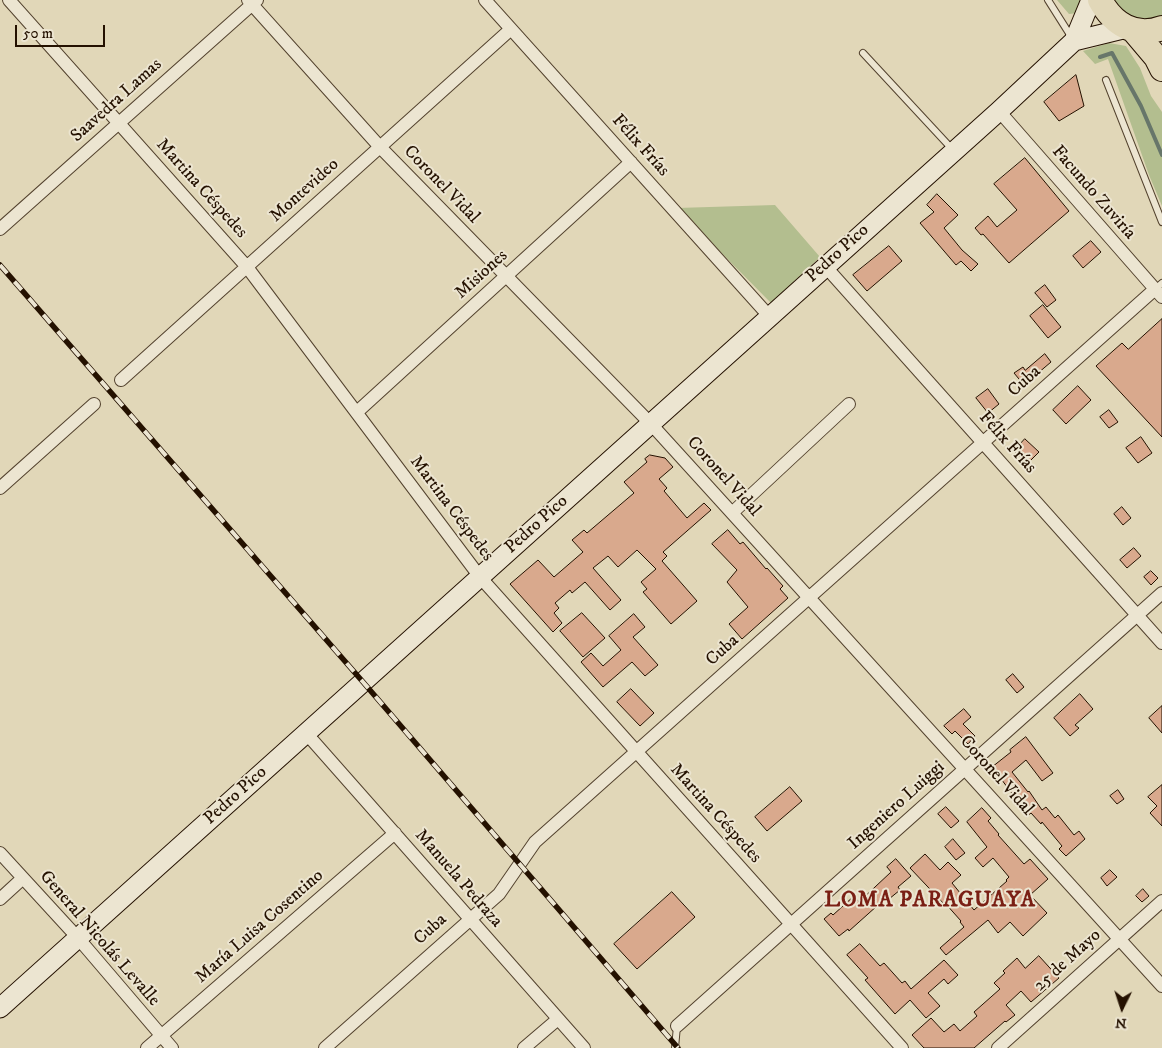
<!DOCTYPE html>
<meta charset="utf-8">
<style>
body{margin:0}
#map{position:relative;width:1162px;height:1048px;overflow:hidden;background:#e1d7b8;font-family:"IM FELL DW Pica",serif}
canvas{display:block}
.north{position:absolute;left:1097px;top:983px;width:50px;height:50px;-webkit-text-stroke:4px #ece5d1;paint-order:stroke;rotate:184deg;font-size:14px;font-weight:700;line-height:20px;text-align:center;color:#241100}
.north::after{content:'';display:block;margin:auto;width:18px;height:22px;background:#241100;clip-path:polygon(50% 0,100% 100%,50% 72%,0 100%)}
.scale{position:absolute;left:15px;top:25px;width:90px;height:22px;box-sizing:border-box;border:2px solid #241100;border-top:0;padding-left:6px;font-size:15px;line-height:18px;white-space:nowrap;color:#241100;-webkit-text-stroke:4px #ece5d1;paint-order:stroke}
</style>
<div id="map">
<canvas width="1162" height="1048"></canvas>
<div class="north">N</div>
<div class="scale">50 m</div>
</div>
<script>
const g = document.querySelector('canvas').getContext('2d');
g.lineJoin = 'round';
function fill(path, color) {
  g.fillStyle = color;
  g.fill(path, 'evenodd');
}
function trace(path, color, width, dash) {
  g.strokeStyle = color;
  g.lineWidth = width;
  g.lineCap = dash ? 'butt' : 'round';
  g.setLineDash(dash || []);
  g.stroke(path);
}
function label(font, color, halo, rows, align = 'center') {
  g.font = font + ' "IM FELL DW Pica",serif';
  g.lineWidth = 4;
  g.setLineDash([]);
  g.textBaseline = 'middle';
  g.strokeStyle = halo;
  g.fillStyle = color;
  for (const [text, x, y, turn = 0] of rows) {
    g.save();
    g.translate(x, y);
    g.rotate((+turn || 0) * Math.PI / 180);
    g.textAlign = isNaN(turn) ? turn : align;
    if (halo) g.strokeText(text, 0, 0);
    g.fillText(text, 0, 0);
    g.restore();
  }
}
const green = new Path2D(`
 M1057 0H1084L1078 13 1069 14Z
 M1111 0H1162V15C1138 28 1128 16 1111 0Z
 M1109 43 1126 46 1140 68 1151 96 1162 112V206L1149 175 1108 59 1095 64 1083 51Z
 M775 205 820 257 771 303 677 208Z`);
const stream = new Path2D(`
 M1100 57 1112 53 1141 106 1162 155`);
const building = new Path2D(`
 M1076 75 1084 106 1059 121 1044 102Z
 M1025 158 1069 211 1009 263 983 234 981 235 975 228 988 216 997 227 1017 210 994 184Z
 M937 194 958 215 944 228 962 250 978 264 971 271 961 261 956 265 920 223 934 212 927 205Z
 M1091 241 1101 252 1083 268 1073 256Z
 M889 246 902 261 867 291 853 275Z
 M1045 285 1056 300 1047 307 1035 293Z
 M1043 305 1061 327 1048 338 1030 316Z
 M1162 319V437L1096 366 1122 343 1128 349Z
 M1045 354 1051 362 1024 385 1014 373 1023 367 1025 370Z
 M1078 386 1091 400 1066 424 1053 410Z
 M988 389 999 404 988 413 976 398Z
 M1109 410 1118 422 1109 428 1100 417Z
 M1141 437 1152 453 1138 463 1126 448Z
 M1025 439 1039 452 1027 464 1014 451Z
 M650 455 665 458 673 467 659 479 667 488 664 491 687 518 704 503 711 510 663 552 667 556 662 561 697 601 671 624 643 592 647 589 641 582 656 569 637 550 618 567 608 556 593 568 621 600 610 610 585 582 572 593 570 590 555 603 559 608 554 613 562 623 553 632 510 584 538 560 554 577 583 552 572 540 584 530 587 533 634 493 624 482 647 462 645 459Z
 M1122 507 1131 518 1123 525 1114 514Z
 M728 530 740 544 743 542 766 569 767 568 783 586 780 589 788 598 742 639 729 624 748 607 727 582 737 570 712 544Z
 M1134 548 1141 556 1127 568 1120 560Z
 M1151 571 1158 578 1151 585 1144 577Z
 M582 613 605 638 583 657 560 631Z
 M634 614 645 627 633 637 658 665 645 676 632 662 603 687 581 662 591 653 603 666 621 650 609 636Z
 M1013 674 1024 687 1017 693 1006 680Z
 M631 689 654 713 640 726 617 702Z
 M1080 694 1093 709 1075 725 1079 728 1070 736 1054 718Z
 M1162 706V733L1149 718Z
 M964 709 971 717 963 724 975 736 968 744 955 731 952 734 944 726Z
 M1026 737 1053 773 1042 781 1026 760 1012 772 1028 792 1029 791 1042 810 1046 807 1055 818 1058 815 1074 835 1079 831 1085 839 1066 856 1059 849 1062 846 1042 822 1041 824 1031 813 1026 817 1015 801 1017 800 992 767 1011 752 1010 750Z
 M1162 785V826L1150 813 1157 806 1148 797Z
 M790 787 802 801 767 831 755 817Z
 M1118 790 1124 799 1117 804 1110 796Z
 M946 807 959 821 951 828 938 814Z
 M982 808 991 818 988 821 999 834 998 835 1024 864 1030 859 1048 879 1030 895 1047 913 1023 936 1010 922 998 933 988 920 946 955 940 948 964 927 960 922 961 921 945 903 944 904 910 868 925 854 940 870 948 862 961 875 952 883 974 910 1007 881 1006 880 1009 877 993 858 983 867 975 858 987 847 967 822Z
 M953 839 965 853 956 860 945 847Z
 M896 859 911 876 898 887 900 890 889 899 887 897 849 931 848 929 839 936 824 919 831 913 833 915 854 896 859 902 891 872 887 867Z
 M1110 870 1117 877 1107 886 1101 878Z
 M1143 889 1149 896 1142 902 1136 896Z
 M672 892 695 917 637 969 614 944Z
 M860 944 880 966 884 963 902 983 905 981 911 989 944 960 958 975 948 984 944 979 928 993 940 1006 926 1018 910 1000 895 1014 865 980 868 978 847 955Z
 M1039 956 1059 978 1031 1002 1021 991 1006 1005 1015 1015 1006 1022 1005 1021 974 1048H924L912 1035 931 1018 944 1032 954 1024 960 1031 977 1016 974 1012 1000 989 994 983 1005 973 1003 971 1017 958 1025 968Z`);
const lane = new Path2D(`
 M1048 0 1072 38
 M863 53 953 150
 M1106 80 1162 222
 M1154 290 1162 283
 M675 1048 677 1026`);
const street = new Path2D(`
 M9 0 247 267 480 577 902 1048
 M248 0 380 147 651 424 1162 986
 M485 0 769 316
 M999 111 1162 297
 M0 229 257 0
 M825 266 1162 643
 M121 380 511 29
 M357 412 631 162
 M0 488 94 404
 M732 513 849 404
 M306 733 584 1048
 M0 853 78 938 172 1048
 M0 899 23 878
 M677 1026 1162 593
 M147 1048 395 833
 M325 1048 499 894 535 842 1154 290
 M524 1048 558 1019
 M998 1048 1162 901`);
const secondary = new Path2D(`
 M1074 41 1127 28
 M0 1008 999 111 1074 41 1091 0`);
const highway = new Path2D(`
 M1100 0C1113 24 1135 38 1162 28
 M1134 31 1156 57 1162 69`);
const rail = new Path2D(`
 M0 265 363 682 678 1048`);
const streetNames = [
 ["Saavedra Lamas",117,101,-42],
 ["Félix Frías",640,146,48],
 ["Coronel Vidal",441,185,46],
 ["Martina Céspedes",201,189,48],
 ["Montevideo",305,191,-42],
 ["Facundo Zuviría",1093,193,49],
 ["Pedro Pico",838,254,-42],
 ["Misiones",482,275,-42],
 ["Cuba",1025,382,-42],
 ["Félix Frías",1007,443,48],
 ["Coronel Vidal",723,477,48],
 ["Martina Céspedes",451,509,53],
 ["Pedro Pico",537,525,-42],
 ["Cuba",723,651,-42],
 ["Coronel Vidal",996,776,48],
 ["Pedro Pico",236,796,-42],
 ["Ingeniero Luiggi",897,806,-42],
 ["Martina Céspedes",715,814,48],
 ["Manuela Pedraza",458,879,49],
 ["María Luisa Cosentino",260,927,-41],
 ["Cuba",431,930,-42],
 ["General Nicolás Levalle",99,939,49],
 ["25 de Mayo",1068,961,-42]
];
const districtNames = [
 ["LOMA PARAGUAYA",930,901]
];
fill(green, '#b3be8f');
trace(stream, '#67766a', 4);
fill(building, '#d9a98d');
trace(building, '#241100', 1);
trace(lane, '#53422e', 8);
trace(street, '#53422e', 14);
trace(secondary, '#241100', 21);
trace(highway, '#241100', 26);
trace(lane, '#ece5d1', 6);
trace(street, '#ece5d1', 12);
trace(secondary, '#ece5d1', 19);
trace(highway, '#e1d7b8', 24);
trace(rail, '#241100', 5.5);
trace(rail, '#ece5d1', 4, [11]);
label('18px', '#241100', '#ece5d1', streetNames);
g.letterSpacing = '1px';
label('bold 22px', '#7a1f14', '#ece5d1', districtNames);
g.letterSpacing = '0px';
</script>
